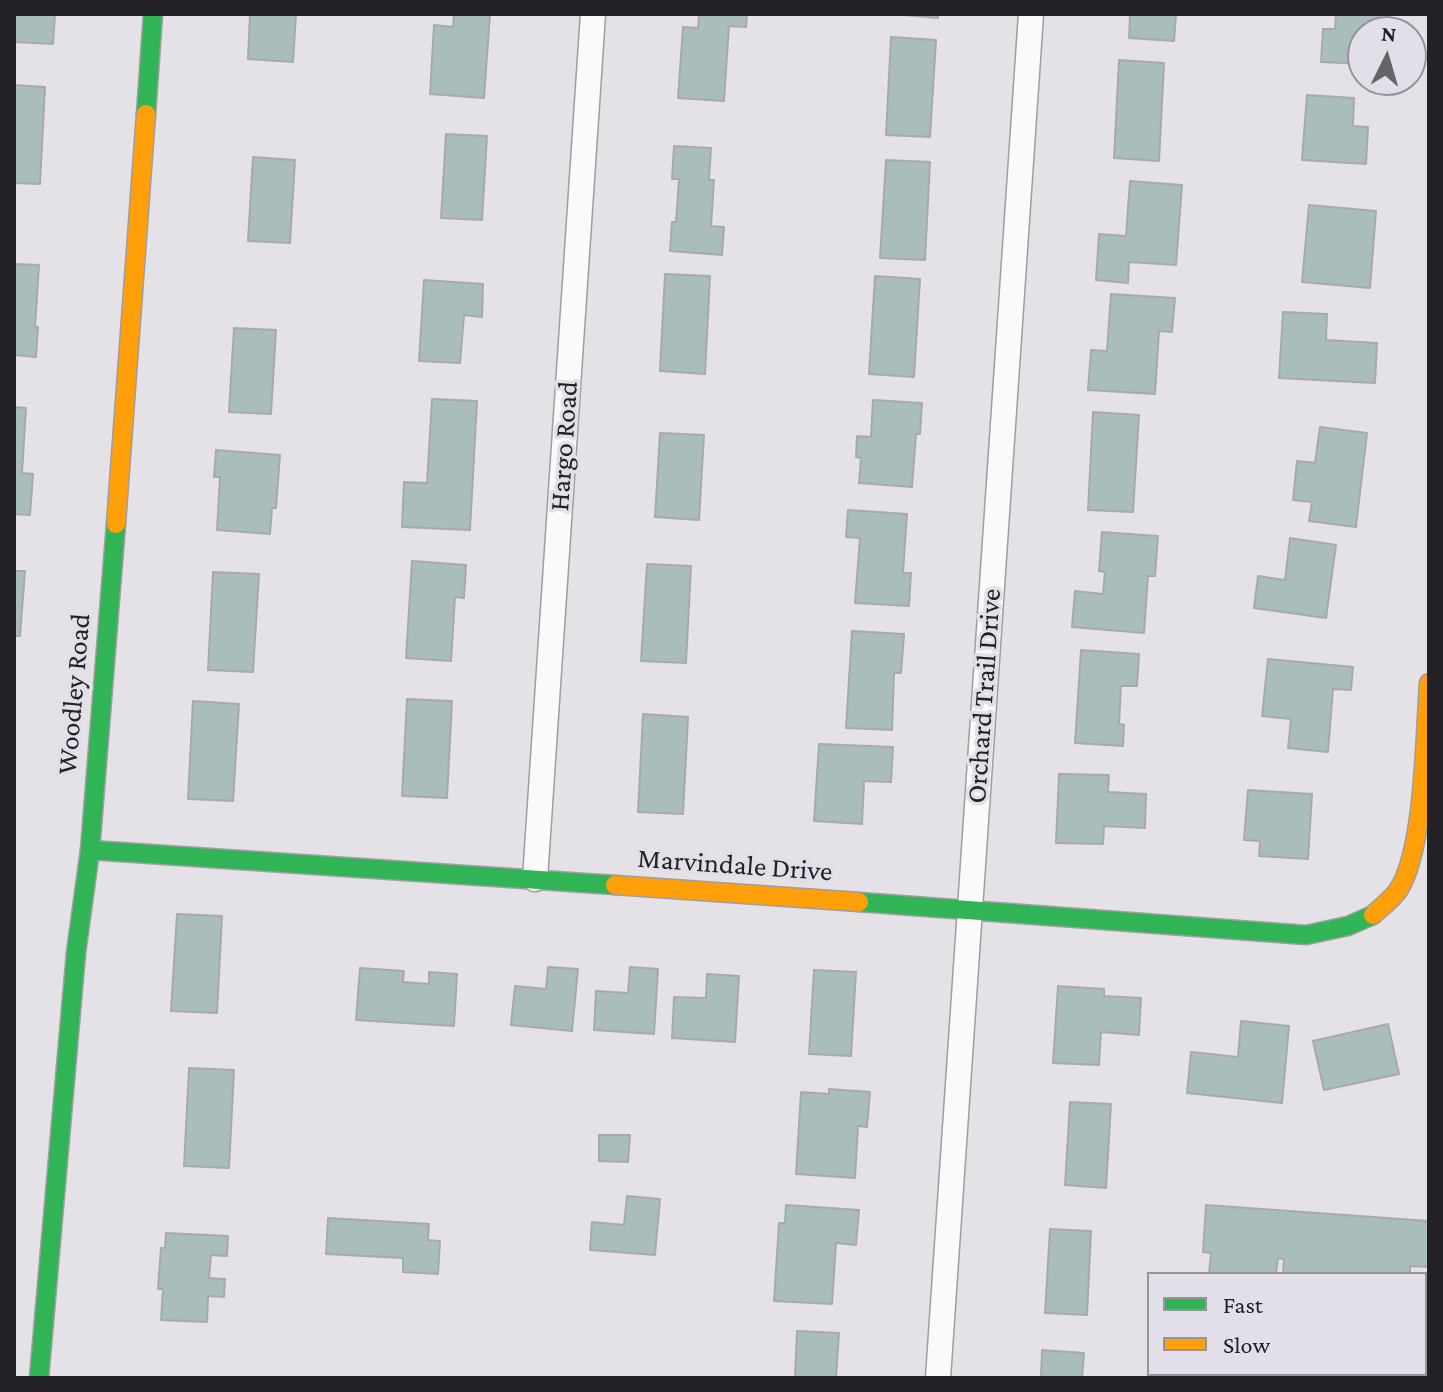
<!DOCTYPE html>
<style>
body{margin:0}
#map{position:relative;width:1443px;height:1392px;overflow:hidden;background:#e4e1e7;font-family:"Crimson Pro",serif}
canvas{display:block}
.frame{position:absolute;inset:0;border:16px solid #232125;pointer-events:none}
.legend{position:absolute;left:1147px;top:1272px;width:280px;height:104px;box-sizing:border-box;background:#e3dfe9;border:2px solid #96939b;margin:0;padding:10px 14px;list-style:none;font-size:24px;color:#232125}
.legend li{display:flex;align-items:center;gap:16px;height:40px}
.legend b{width:40px;border:2px solid #96939b}
.north{position:absolute;left:1347px;top:16px;width:80px;height:80px;box-sizing:border-box;background:#e3dfe9;border:2px solid #96939b;border-radius:50%;rotate:5deg;font-size:22px;font-weight:700;line-height:32px;text-align:center;color:#232125}
.north::after{content:'';display:block;margin:auto;width:28px;height:36px;background:#676469;clip-path:polygon(50% 0,100% 100%,50% 72%,0 100%)}
</style>
<div id="map">
<canvas width="1443" height="1392"></canvas>
<div class="frame"></div>
<ul class="legend">
<li><b style="height:10px;background:#30b455"></b>Fast</li>
<li><b style="height:10px;background:#ff9f0a"></b>Slow</li>
</ul>
<div class="north">N</div>
</div>
<script>
const g = document.querySelector('canvas').getContext('2d');
g.lineJoin = 'round';
function fill(path, color) {
  g.fillStyle = color;
  g.fill(path, 'evenodd');
}
function trace(path, color, width, dash) {
  g.strokeStyle = color;
  g.lineWidth = width;
  g.lineCap = dash ? 'butt' : 'round';
  g.setLineDash(dash || []);
  g.stroke(path);
}
function label(font, color, halo, rows, align = 'center') {
  g.font = font + ' "Crimson Pro",serif';
  g.lineWidth = 7;
  g.setLineDash([]);
  g.textBaseline = 'middle';
  g.strokeStyle = halo;
  g.fillStyle = color;
  for (const [text, x, y, turn = 0] of rows) {
    g.save();
    g.translate(x, y);
    g.rotate((+turn || 0) * Math.PI / 180);
    g.textAlign = isNaN(turn) ? turn : align;
    if (halo) g.strokeText(text, 0, 0);
    g.fillText(text, 0, 0);
    g.restore();
  }
}
const building = new Path2D(`
 M14 14H55L53 44 14 42Z
 M250 14H296L293 62 248 59Z
 M454 14H490L484 98 430 94 434 25 453 27Z
 M699 14H747L746 27 729 26 724 101 678 98 683 27 698 28Z
 M893 14H938V18Z
 M1130 14H1176L1174 41 1129 38Z
 M1336 14H1380L1379 28 1389 29V32H1363V64L1321 62 1323 29H1335Z
 M891 37 936 40 930 137 886 135Z
 M1119 60 1164 63 1159 161 1114 158Z
 M14 85 45 87 40 184 14 183Z
 M1307 95 1354 98 1353 126 1368 127 1366 164 1302 160Z
 M446 134 487 136 482 220 441 218Z
 M674 146 711 148 709 180H714L711 226 724 227 722 255 670 251 672 222H676L679 179H672Z
 M253 157 295 160 290 243 248 241Z
 M886 160 930 162 925 260 880 258Z
 M1130 181 1182 185 1176 265 1129 262 1128 283 1096 280 1099 234 1126 236Z
 M1309 205 1376 211 1370 288 1302 282Z
 M14 264 39 265 35 327H38L36 357 14 355Z
 M665 274 710 276 705 374 660 371Z
 M875 276 920 279 914 377 869 374Z
 M424 280 483 284 482 317 464 315 460 363 419 361Z
 M1111 294 1175 298 1172 332 1159 331 1155 394 1088 390 1091 350 1107 351Z
 M1283 312 1327 314 1326 340 1377 343 1375 383 1279 378Z
 M234 328 276 330 271 414 229 412Z
 M432 399 477 401 470 530 402 527 404 482 427 483Z
 M873 400 922 403 920 434H916L912 487 859 483 861 458 856 457 857 436 871 437Z
 M14 407 26 408 22 473 33 474 30 515 14 514Z
 M1093 412 1139 415 1133 512 1088 510Z
 M1320 427 1367 433 1356 527 1309 521 1312 502 1293 500 1297 461 1315 463Z
 M660 433 704 435 699 520 655 517Z
 M216 450 280 455 276 508H272L270 534 217 530 220 477H214Z
 M848 510 907 514 903 573H911L909 606 855 603 860 538 846 537Z
 M1102 532 1158 536 1155 576H1148L1144 633 1072 627 1075 591 1103 594 1105 572 1099 571Z
 M1290 538 1336 545 1326 618 1254 608 1258 576 1285 580Z
 M412 561 466 565 464 598 455 597 451 661 406 658Z
 M647 564 691 566 686 663 641 661Z
 M14 571H25L20 636H14Z
 M213 572 259 574 253 672 208 670Z
 M852 631 904 634 901 673H894L892 730 846 728Z
 M1081 650 1139 654 1137 686H1121L1119 724 1124 725 1123 746 1075 743Z
 M1268 659 1353 667 1351 690 1333 689 1328 752 1288 748 1291 719 1262 716Z
 M407 699 452 701 447 798 402 796Z
 M193 701 239 704 233 801 188 799Z
 M643 714 688 717 683 814 638 812Z
 M819 744 893 747 891 782 864 781 862 824 814 821Z
 M1059 774 1109 775 1108 792 1146 794 1145 828 1104 826 1103 844 1056 843Z
 M1248 790 1312 794 1308 859 1259 856 1260 841 1244 840Z
 M177 914 222 916 217 1013 171 1011Z
 M548 967 578 969 572 1031 511 1025 515 986 546 989Z
 M630 967 658 969 654 1034 594 1030 596 991 628 993Z
 M360 968 404 971 403 982 429 984V972L457 974 454 1026 356 1020Z
 M814 970 856 972 851 1056 809 1054Z
 M707 974 739 976 735 1042 672 1038 674 997 706 998Z
 M1058 986 1104 989V996L1141 998 1139 1035 1101 1032 1099 1065 1053 1063Z
 M1241 1021 1289 1026 1282 1103 1187 1093 1191 1052 1238 1057Z
 M1388 1024 1399 1074 1324 1090 1313 1041Z
 M189 1068 234 1070 229 1168 184 1166Z
 M829 1089 870 1092 867 1127 858 1126 855 1178 796 1174 801 1092 829 1094Z
 M1070 1102 1111 1104 1106 1188 1065 1185Z
 M599 1135H630L628 1162 599 1161Z
 M627 1196 660 1199 655 1255 590 1250 592 1222 624 1225Z
 M786 1205 859 1210 856 1245 836 1243 832 1304 774 1301 779 1223H785Z
 M1206 1205 1429 1221V1267L1410 1266V1274H1283L1284 1259 1278 1258 1276 1274H1209L1211 1253 1203 1252Z
 M328 1218 429 1224 428 1240 440 1241 438 1274 403 1272V1258L326 1254Z
 M1050 1229 1091 1231 1087 1315 1045 1313Z
 M166 1233 228 1236 227 1256 211 1255 209 1278 225 1279 224 1297 208 1296 207 1322 161 1320 163 1289H158L161 1248H165Z
 M797 1331 839 1333 836 1378H795Z
 M1042 1350 1084 1353 1082 1378H1041Z
 M1240 1374H1291V1378H1239Z`);
const street = new Path2D(`
 M535 879 593 14
 M1425 1351H1429
 M938 1378 1031 14
 M1378 1378V1374`);
const fast = new Path2D(`
 M146 114 153 14
 M90 850 615 885
 M859 902 1306 935 1348 926 1373 915
 M39 1378 76 953 90 850 116 524`);
const slow = new Path2D(`
 M116 524 146 114
 M615 885 859 902
 M1373 915C1381 907 1393 899 1399 889 1425 847 1425 735 1429 683`);
const streetNames = [
 ["Hargo Road",564,446,-86],
 ["Woodley Road",74,694,-85],
 ["Orchard Trail Drive",984,696,-86],
 ["Marvindale Drive",735,865,4]
];
fill(building, '#a8bdbc');
trace(building, '#a9a9ac', 2);
trace(street, '#9f9da1', 27);
trace(fast, '#9f9da1', 21);
trace(slow, '#9f9da1', 21);
trace(street, '#fbfafb', 24);
trace(fast, '#30b455', 18);
trace(slow, '#ff9f0a', 18);
label('28px', '#232125', '#e3dfe9', streetNames);
</script>
